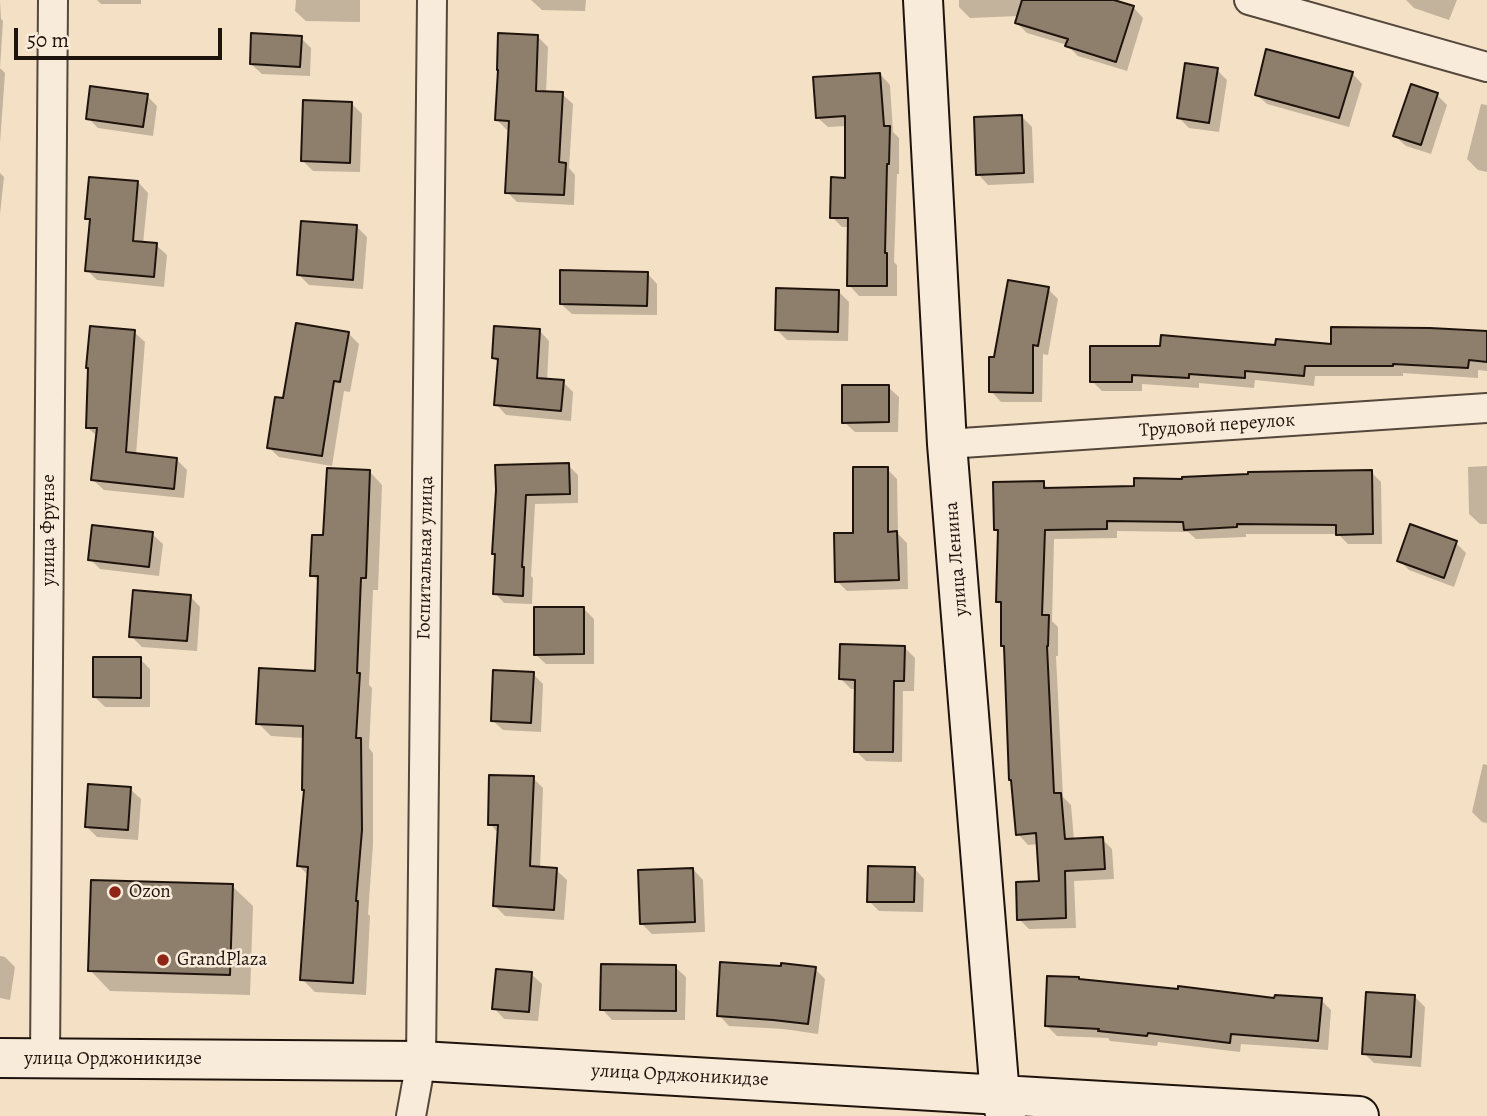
<!DOCTYPE html>
<meta charset="utf-8">
<style>
body{margin:0}
#map{position:relative;width:1487px;height:1116px;overflow:hidden;background:#f4e0c4;font-family:Alegreya,serif}
canvas{display:block}
.scale{position:absolute;left:14px;top:28px;width:208px;height:32px;box-sizing:border-box;border:4px solid #1f140d;border-top:0;padding-left:9px;font-size:21px;line-height:24px;white-space:nowrap;color:#1f140d;-webkit-text-stroke:5px #f8ebd9;paint-order:stroke}
</style>
<div id="map">
<canvas width="1487" height="1116"></canvas>
<div class="scale">50 m</div>
</div>
<script>
const g = document.querySelector('canvas').getContext('2d');
g.lineJoin = 'round';
function fill(path, color) {
  g.fillStyle = color;
  g.fill(path, 'evenodd');
}
function trace(path, color, width, dash) {
  g.strokeStyle = color;
  g.lineWidth = width;
  g.lineCap = dash ? 'butt' : 'round';
  g.setLineDash(dash || []);
  g.stroke(path);
}
function label(font, color, halo, rows, align = 'center') {
  g.font = font + ' Alegreya,serif';
  g.lineWidth = 5;
  g.setLineDash([]);
  g.textBaseline = 'middle';
  g.strokeStyle = halo;
  g.fillStyle = color;
  for (const [text, x, y, turn = 0] of rows) {
    g.save();
    g.translate(x, y);
    g.rotate((+turn || 0) * Math.PI / 180);
    g.textAlign = isNaN(turn) ? turn : align;
    if (halo) g.strokeText(text, 0, 0);
    g.fillText(text, 0, 0);
    g.restore();
  }
}
const shadow = new Path2D(`
 M0 0 1 19 3 21 0 68 5 73 0 143Z
 M97 0H141V4H101Z
 M296 0H360V22L306 21 295 11Z
 M531 0H586L585 11 542 10Z
 M959 0H1108L1133 7 1143 18 1127 71 1078 56 1067 45 1027 33 1017 23 1019 16 970 18 959 7Z
 M1406 0H1457L1449 20 1414 8Z
 M537 36 548 47 546 93 562 94 573 104 569 168 575 175 574 205 517 202 507 192 510 130H507L497 120Z
 M301 38 311 48 310 76 262 74 251 64Z
 M1217 70 1227 80 1219 132 1189 128 1178 117Z
 M1352 73 1362 84 1349 127 1267 104 1256 94Z
 M880 74 890 85 893 132 899 138V174H897L894 262 897 265V296H859L849 285 850 227H842L832 217 847 180V126L828 127 817 117Z
 M1437 95 1447 105 1431 154 1406 146 1395 136Z
 M147 96 157 106 153 136 98 128 88 118Z
 M352 104 362 114 360 172 313 171 303 161Z
 M1481 104 1487 105V172L1478 170 1467 159Z
 M1022 117 1032 127 1034 183 988 185 978 174Z
 M0 173 4 177 0 214Z
 M138 182 148 193 143 244 156 245 167 255 164 287 97 280 87 270 91 222 87 218Z
 M357 227 367 237 363 289 309 285 299 275Z
 M647 273 657 284V315L572 314 561 304Z
 M1048 289 1058 299 1048 355 1043 354 1042 402H1001L991 391 996 359Z
 M839 292 849 302 848 341 787 340 776 329Z
 M539 330 549 341 547 381 563 382 573 392 571 421 506 415 496 404 499 363 494 358Z
 M134 332 145 342 136 455 176 459 187 470 184 498 104 490 93 480 98 437 87 427Z
 M1487 333V371L1478 370V378L1403 373V376H1315L1314 386 1255 380 1254 388 1199 383V388L1142 384V391H1102L1092 381 1277 347 1333 346Z
 M349 334 359 344 350 392 344 391 332 466 279 457 268 447 284 400Z
 M888 387 899 397 898 432H855L844 422Z
 M568 465 578 475V503L535 504 531 576 533 578 532 604 504 603 495 593 497 557 494 554 497 490Z
 M1487 466V524H1480L1469 514 1468 467Z
 M887 469 897 479 898 534 907 543 908 589 847 591 837 581 855 534Z
 M370 472 382 485 378 590H373L369 685 372 688 369 748 373 753V844L368 914 370 916 366 995 315 992 302 979 309 876 299 866 305 791 304 738 271 736 258 723 316 673 320 583 312 575 325 537Z
 M1371 472 1381 482 1382 544H1348L1338 534H1246V537L1196 539 1188 532 1117 531V538L1054 539 1052 621 1058 627V656H1056L1063 797 1071 805 1074 840 1102 839 1112 849 1114 879 1074 881 1076 928 1029 929 1019 919 1041 882 1039 844 1028 845 1018 834 1006 649 1003 645V606L997 601 1000 533 996 529 1043 483 1049 489 1136 488 1183 480Z
 M152 534 163 544 159 576 100 569 90 559Z
 M1456 543 1466 553 1454 587 1409 570 1399 560Z
 M190 596 200 607 197 651 142 647 131 636Z
 M583 608 594 619V664H546L535 654Z
 M905 648 915 658 914 691H903L902 762 866 761 856 751V689H851L841 679Z
 M140 659 150 669V707H105L94 696Z
 M533 674 543 684 541 732 503 730 492 720Z
 M1483 764 1487 765V823L1482 822 1472 812Z
 M533 778 543 788 540 869 556 870 567 880 564 920 505 916 495 906 499 834 490 824Z
 M130 789 141 799 138 840 97 837 87 827Z
 M914 868 924 879 923 912 879 911 869 901Z
 M693 869 703 880 705 932 652 934 642 924Z
 M232 886 253 906 250 995 110 991 90 970Z
 M0 956 5 957 15 967 10 1000 0 998Z
 M675 967 686 977 685 1020H612L602 1009Z
 M815 969 825 979 818 1034 784 1029 729 1026 719 1015Z
 M531 974 542 984 538 1021 504 1019 494 1008Z
 M1415 997 1425 1007 1421 1067 1374 1063 1364 1053Z
 M1276 1000H1321L1331 1010 1328 1050 1241 1044 1240 1052 1158 1042 1157 1046 1110 1041 1108 1038 1057 1036 1047 1026Z`);
const building = new Path2D(`
 M1022 0H1114L1134 6 1116 62 1065 46 1068 39 1015 23Z
 M251 33 302 36 300 67 250 64Z
 M498 33 538 35 536 91 563 92 559 162 566 163 564 195 505 193 509 121 495 120 498 70H497Z
 M1266 49 1353 72 1339 118 1255 95Z
 M1185 63 1218 68 1209 123 1177 118Z
 M880 73 884 126H890L889 164H887L885 253H887V286H847L848 218H830L831 177 845 178V116L816 118 813 77Z
 M1411 84 1438 93 1421 145 1393 136Z
 M90 86 148 94 143 127 86 119Z
 M303 100 352 102 350 163 301 161Z
 M1022 115 1024 173 976 175 974 117Z
 M89 177 138 181 133 241 157 243 154 277 85 271 90 219H85Z
 M301 221 357 225 353 280 297 275Z
 M560 270 648 272 647 306 560 304Z
 M1008 280 1049 287 1038 346 1033 345V393L989 392V357H994Z
 M776 288 839 290 838 332 775 330Z
 M296 323 349 332 340 382 334 381 322 456 267 448 275 397 283 398Z
 M90 326 135 330 126 452 177 458 174 489 91 480 97 428H86L88 368H86Z
 M494 326 540 329 537 378 564 380 561 411 494 405 498 359 492 358Z
 M1331 327 1430 328 1487 331V362L1469 360 1468 368 1393 364V366H1305L1304 376 1245 371V378L1189 374V378L1132 375V382H1090V346H1160L1161 335 1275 345 1276 339 1331 344Z
 M842 385H889V422L842 423Z
 M569 463 570 494 526 495 522 567H524L523 596 493 594 495 554H492L496 490 495 465Z
 M853 467H888V532L897 531 899 580 835 582 834 533H853Z
 M327 468 370 470 366 578H361L357 673H360L356 738H361L362 830 356 901H358L353 983 300 980 308 867 297 866 304 790H302L303 726 256 724 259 668 315 671 318 576H310L312 535H323Z
 M1372 470 1373 534 1336 535V525L1237 524V527L1184 530 1183 522 1107 521V529L1045 530 1042 615H1049L1048 646H1047L1054 793H1061L1065 839 1103 837 1105 869 1065 871 1066 918 1017 920 1016 882 1039 881 1036 833 1016 835 1011 780H1009L1004 646H1001V602H996L998 530H994L993 482 1044 481V488L1134 486V478L1182 479V477L1248 474V472Z
 M1410 524 1457 541 1444 578 1397 561Z
 M92 525 153 532 149 567 88 560Z
 M133 590 191 595 187 641 129 637Z
 M534 607H584V654L534 655Z
 M840 644 905 646 904 681H894L893 752H854L855 680 839 679Z
 M93 657H141V698L93 697Z
 M493 670 534 672 531 723 491 721Z
 M489 775 534 776 530 866 557 868 554 910 493 906 498 825H488Z
 M88 784 131 787 128 830 85 827Z
 M868 866 915 867 914 902H867Z
 M693 868 695 922 640 924 638 870Z
 M91 880 233 884 230 975 88 971Z
 M720 962 781 966V963L816 967 808 1024 773 1020 717 1016Z
 M601 964 676 965V1011L600 1010Z
 M496 969 532 972 529 1012 492 1009Z
 M1047 976 1079 977V979L1178 989V986L1274 998 1275 995 1322 998 1318 1041 1231 1034 1230 1043 1148 1033 1147 1036 1098 1031 1099 1029 1045 1026Z
 M1366 992 1415 995 1411 1057 1362 1054Z`);
const street = new Path2D(`
 M1249 0 1487 67
 M947 444 1487 408
 M45 1059 53 0
 M411 1116 421 1061 432 0`);
const secondary = new Path2D(`
 M923 0 947 444 1000 1096 1006 1116
 M0 1058 421 1061 1359 1116`);
const markers = [
 [115,892,7,"#8f2418"],
 [163,960,7,"#8f2418"]
];
const streetNames = [
 ["Трудовой переулок",1217,426,-4],
 ["улица Фрунзе",49,530,-90],
 ["Госпитальная улица",426,558,-89],
 ["улица Ленина",957,559,-95],
 ["улица Орджоникидзе",113,1059],
 ["улица Орджоникидзе",680,1076,3]
];
const poiNames = [
 ["Ozon",129,892],
 ["GrandPlaza",177,960]
];
fill(shadow, '#0003');
fill(building, '#8e7e6c');
trace(building, '#1f140d', 2);
trace(street, '#54473b', 32);
trace(secondary, '#1f140d', 42);
trace(street, '#f8ebd9', 28);
trace(secondary, '#f8ebd9', 38);
for (const [x, y, r, color] of markers) {
  const dot = new Path2D();
  dot.arc(x, y, r, 0, 2 * Math.PI);
  g.fillStyle = color;
  g.fill(dot);
  trace(dot, '#f8ebd9', 2.5);
}
label('19px', '#1f140d', '#f8ebd9', streetNames);
label('19px', '#1f140d', '#f8ebd9', poiNames, 'left');
</script>
